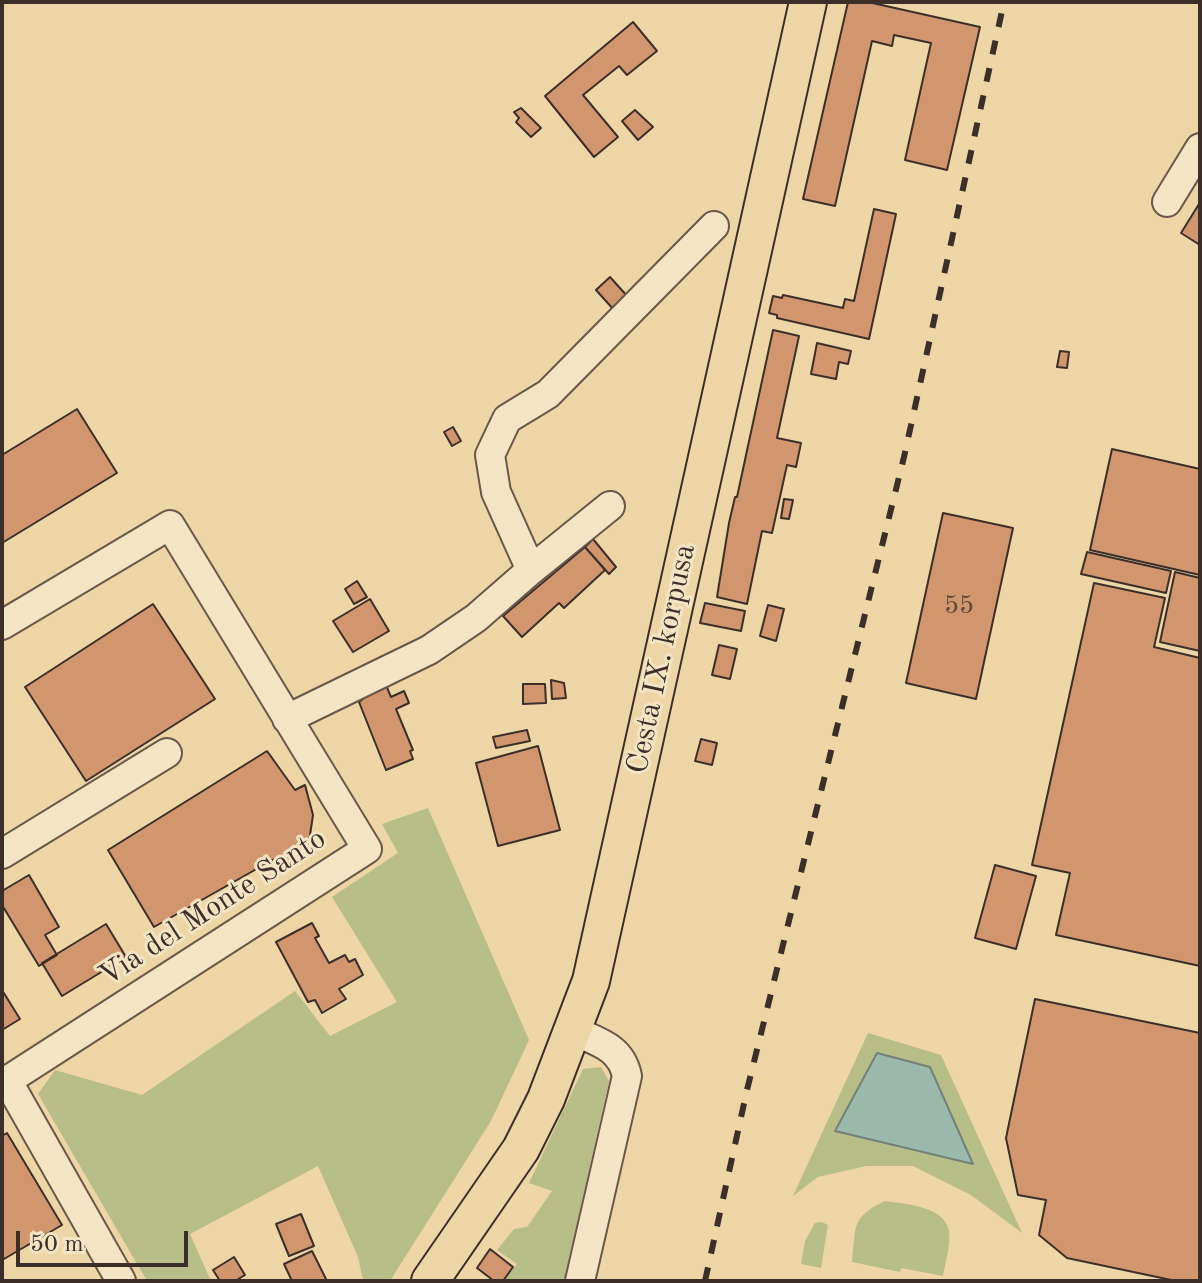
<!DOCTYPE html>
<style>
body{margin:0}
#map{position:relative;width:1202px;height:1283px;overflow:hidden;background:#edd5a5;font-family:"Old Standard TT",serif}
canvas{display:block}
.frame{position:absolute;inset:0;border:4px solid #3c2f2a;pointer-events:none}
.scale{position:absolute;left:16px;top:1231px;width:172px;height:36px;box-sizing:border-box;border:4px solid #3c2f2a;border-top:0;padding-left:10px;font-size:24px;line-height:28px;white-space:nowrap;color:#3c2f2a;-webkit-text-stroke:6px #f3e4c4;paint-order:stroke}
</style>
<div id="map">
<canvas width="1202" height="1283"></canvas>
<div class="frame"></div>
<div class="scale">50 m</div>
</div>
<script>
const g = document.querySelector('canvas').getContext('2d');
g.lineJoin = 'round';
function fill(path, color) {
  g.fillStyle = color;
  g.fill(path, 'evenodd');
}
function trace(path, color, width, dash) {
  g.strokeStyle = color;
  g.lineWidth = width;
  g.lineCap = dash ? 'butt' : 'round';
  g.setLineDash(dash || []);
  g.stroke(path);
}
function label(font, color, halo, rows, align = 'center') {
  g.font = font + ' "Old Standard TT",serif';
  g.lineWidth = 6;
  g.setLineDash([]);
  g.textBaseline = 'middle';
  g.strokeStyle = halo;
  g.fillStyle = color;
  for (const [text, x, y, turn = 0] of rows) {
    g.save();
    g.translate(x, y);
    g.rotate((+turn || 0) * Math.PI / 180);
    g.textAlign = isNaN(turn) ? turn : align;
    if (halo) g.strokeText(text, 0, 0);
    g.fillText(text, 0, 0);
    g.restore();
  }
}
const green = new Path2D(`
 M428 808 529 1040 491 1121 390 1281H363L358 1257 318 1166 190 1234 211 1281H147L38 1094 55 1070 142 1095 295 991 330 1036 397 1002 332 897 398 853 382 824Z
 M868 1033 941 1055 1022 1233 971 1195 913 1166H866L818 1177 793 1196Z
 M601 1067 609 1081 564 1281H503L517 1264 497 1250 514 1229 527 1227 552 1191 529 1183 583 1069Z
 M885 1201C905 1204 946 1206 949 1232 951 1245 945 1263 943 1276L901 1268 900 1272 852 1262C856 1228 850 1217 885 1201Z
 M822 1222 828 1225 821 1268 801 1264 805 1241 815 1223Z`);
const water = new Path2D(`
 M877 1053 930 1067 973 1164 835 1131Z`);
const building = new Path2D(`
 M848 2H868L980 27 947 170 905 160 931 43 894 35 892 46 872 41 835 206 803 199Z
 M633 22 657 51 627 75 619 66 583 95 618 137 594 157 545 96Z
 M521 108 541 128 531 137 516 122 519 118 514 112Z
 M635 110 653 127 638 140 622 121Z
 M1199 204 1200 205V245L1181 233Z
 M874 209 896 214 869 339 777 318V315L769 313 773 296 782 298 783 295 843 308 845 299 854 301Z
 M610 277 628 297 614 310 596 290Z
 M773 330 799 336 777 438 801 443 796 467 787 465 772 533 762 531 747 604 717 597 729 523 735 497H737Z
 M817 343 851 351 848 364 839 362 836 379 811 374Z
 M1060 351 1069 352 1067 368 1057 367Z
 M77 409 117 473 2 543V455Z
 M453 427 461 441 452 446 444 432Z
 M1112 449 1200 469V575L1090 550Z
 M784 499 793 500 789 519 781 518Z
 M943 513 1013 528 976 699 906 683Z
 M593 539 616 567 609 574 585 547Z
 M585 547 605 570 564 608 559 603 522 637 503 616Z
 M1087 552 1171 571 1166 593 1081 574Z
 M1175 572 1200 578V651L1160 642Z
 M357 581 367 597 354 604 345 589Z
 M1094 583 1165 598 1154 647 1200 658V966L1056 935 1070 873 1032 865Z
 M370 599 389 631 353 652 333 621Z
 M705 603 745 611 741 631 700 623Z
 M153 604 215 699 86 781 25 687Z
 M768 605 784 609 776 641 760 636Z
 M719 645 737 649 730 679 712 675Z
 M551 680 564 683 566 698 552 699Z
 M523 684H545L546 703 523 704Z
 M386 685 391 697 404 691 409 703 396 709 413 750 410 751 413 759 386 770 359 702 362 700 360 695Z
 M527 730 530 741 496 748 493 737Z
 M701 739 717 743 712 765 695 761Z
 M538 746 560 830 498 846 476 763Z
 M267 751 295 790 305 785 313 815 309 842 284 868 276 858 154 927 108 850Z
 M995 865 1036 876 1016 949 975 938Z
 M29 875 59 927 45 935 57 955 39 966 2 905V891Z
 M312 923 319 936 315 938 329 963 345 955 349 962 355 959 363 975 339 989 346 999 322 1013 315 1000 308 1002 276 942Z
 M106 924 126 957 62 996 42 963Z
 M2 990 20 1019 2 1030Z
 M1035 999 1200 1033V1281H1176L1067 1258 1039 1235 1046 1200 1018 1195 1006 1138Z
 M7 1133 62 1225 4 1259 2 1255V1136Z
 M301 1214 314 1246 289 1256 276 1224Z
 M490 1249 513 1267 503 1281H494L477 1268Z
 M312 1251 327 1281H292L284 1264Z
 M234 1257 245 1275 235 1281H220L213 1270Z`);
const minor = new Path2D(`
 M1167 202 1200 148
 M531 570 496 492 490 455 507 419 548 394 714 226
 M2 625 170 525 367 849 2 1084
 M287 719 429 650 476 618 531 570 610 506
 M2 854 167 753
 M574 1031C598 1042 621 1047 627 1076L580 1281
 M7 1080 121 1281`);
const major = new Path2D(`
 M430 1281 521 1149 546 1099 591 981 808 2`);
const rail = new Path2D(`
 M705 1281 747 1090 904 457 1004 2`);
const numberNames = [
 ["55",959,606]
];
const streetNames = [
 ["Cesta IX. korpusa",662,659,-78],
 ["Via del Monte Santo",213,908,-33]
];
fill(green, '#b7bd87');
fill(water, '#9ab8ac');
trace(water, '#748178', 2);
fill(building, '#d2966f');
trace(building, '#3c2f2a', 2);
trace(minor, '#685849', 32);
trace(major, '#3c2f2a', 40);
trace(minor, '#f3e4c4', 28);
trace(major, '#edd5a5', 36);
trace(rail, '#3c2f2a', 6, [14, 14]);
label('26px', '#62493b', null, numberNames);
label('30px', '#3c2f2a', '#f3e4c4', streetNames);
</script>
